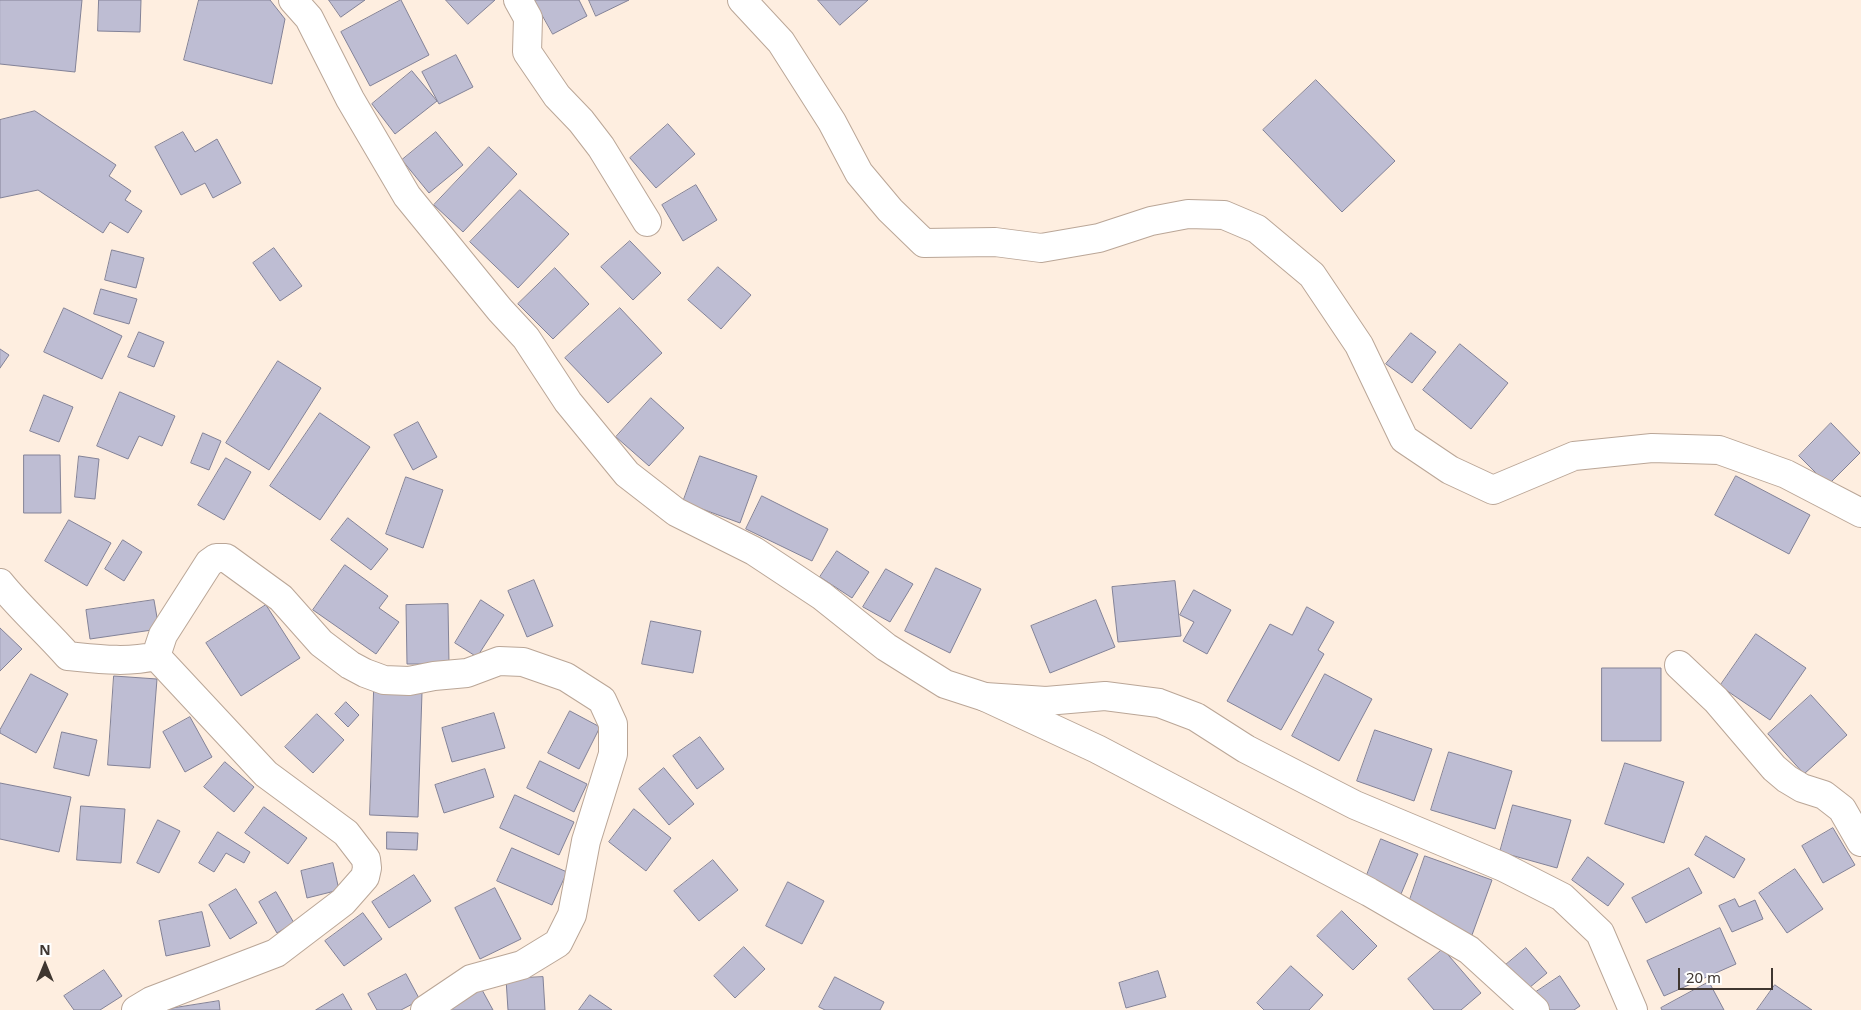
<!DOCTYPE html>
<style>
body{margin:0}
#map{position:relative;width:1861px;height:1010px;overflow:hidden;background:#feeee0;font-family:"Noto Sans",sans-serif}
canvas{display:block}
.north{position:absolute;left:20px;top:940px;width:50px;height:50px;-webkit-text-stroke:4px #fefefe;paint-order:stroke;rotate:0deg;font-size:14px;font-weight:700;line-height:20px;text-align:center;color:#3f3630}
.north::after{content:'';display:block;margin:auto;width:18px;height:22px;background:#3f3630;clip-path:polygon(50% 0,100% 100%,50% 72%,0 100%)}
.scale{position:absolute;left:1678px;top:968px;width:95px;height:22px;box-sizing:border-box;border:2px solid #3f3630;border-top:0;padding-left:6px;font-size:15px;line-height:18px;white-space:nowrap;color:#3f3630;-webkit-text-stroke:4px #fefefe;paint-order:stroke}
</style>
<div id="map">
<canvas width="1861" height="1010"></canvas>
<div class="north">N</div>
<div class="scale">20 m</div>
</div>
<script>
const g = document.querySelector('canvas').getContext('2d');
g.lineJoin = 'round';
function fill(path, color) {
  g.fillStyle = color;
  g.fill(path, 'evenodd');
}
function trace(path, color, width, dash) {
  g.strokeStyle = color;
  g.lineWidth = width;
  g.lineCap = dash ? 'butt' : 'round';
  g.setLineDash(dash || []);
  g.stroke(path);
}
const building = new Path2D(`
 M0 0H82L75 72 0 64Z
 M99 0H141L140 32 98 31Z
 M199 0H270L285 19 272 84 184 60Z
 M329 0H365L341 17Z
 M401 0 429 55 370 86 341 32Z
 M446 0H495L468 24Z
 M534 0H579L587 16 553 34Z
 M589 0H629L596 16Z
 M818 0H868L840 25Z
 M456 55 473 87 439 104 422 72Z
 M412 71 437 101 395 134 372 104Z
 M1316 80 1395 161 1342 212 1263 130Z
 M35 111 116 165 109 176 131 191 125 200 142 211 128 233 110 222 103 233 38 190 0 198V120Z
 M668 124 695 154 656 188 630 158Z
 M183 132 195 152 217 139 241 183 213 198 205 183 181 195 155 147Z
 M436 132 463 165 429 193 402 160Z
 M489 147 517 174 463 232 434 205Z
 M696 185 717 220 683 241 662 205Z
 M520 190 569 234 518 288 470 242Z
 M630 241 661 273 633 300 601 267Z
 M274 248 302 286 280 301 253 263Z
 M112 250 144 258 136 288 105 280Z
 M718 267 751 295 721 329 688 300Z
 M555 268 589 304 553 339 518 304Z
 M101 289 137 299 129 324 94 314Z
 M64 308 122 336 102 379 44 352Z
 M620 308 662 353 608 403 565 358Z
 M139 332 164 342 154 367 128 357Z
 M1411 333 1436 352 1412 383 1386 364Z
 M1460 344 1508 383 1471 429 1423 390Z
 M0 349 9 355 0 368Z
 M278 361 321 388 269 470 226 443Z
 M120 392 175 416 162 446 139 436 128 459 97 446Z
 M44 395 73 407 59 442 30 431Z
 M651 398 684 428 649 466 616 437Z
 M320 413 370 447 320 520 270 486Z
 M418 422 437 457 413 470 394 435Z
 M1831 423 1860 453 1828 485 1799 456Z
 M203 433 221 441 209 470 191 463Z
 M24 455H60L61 513H24Z
 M79 456 99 459 95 499 75 497Z
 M700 456 757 476 740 523 683 502Z
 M226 458 251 472 224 520 198 505Z
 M1736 476 1810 515 1789 554 1715 515Z
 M406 477 443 490 423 548 386 534Z
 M762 496 828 529 812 561 746 529Z
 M348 518 388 549 371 570 331 540Z
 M69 520 111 543 87 586 45 561Z
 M123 540 142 552 124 581 105 569Z
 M837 551 869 572 852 598 820 577Z
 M345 565 388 596 379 608 399 622 376 654 313 610Z
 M936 568 981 589 950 653 905 631Z
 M886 569 913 584 890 622 863 607Z
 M534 580 553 626 527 637 508 591Z
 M1175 581 1181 636 1118 642 1112 587Z
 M1194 590 1231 610 1207 654 1183 641 1194 622 1180 615Z
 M154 600 159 629 90 639 86 610Z
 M481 600 504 615 477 657 455 643Z
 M1096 600 1115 647 1050 673 1031 626Z
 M448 604 449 664H407L406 605Z
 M266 605 300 658 241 696 206 643Z
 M1307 607 1334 622 1318 650 1324 654 1281 730 1227 701 1270 624 1292 635Z
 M651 621 701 631 693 673 642 664Z
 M0 628 22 649 0 671Z
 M1756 634 1806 668 1770 720 1720 686Z
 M1602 668H1661V741H1602Z
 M31 674 68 694 36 753 0 733V730Z
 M1325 674 1372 699 1339 761 1292 736Z
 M114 676 157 679 150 768 108 765Z
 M374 691 422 692 418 817 370 815Z
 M1811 695 1847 735 1804 774 1768 734Z
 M346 702 359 715 348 727 335 714Z
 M570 711 600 727 579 769 548 753Z
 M494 713 505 748 452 762 442 728Z
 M317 714 344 740 313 773 285 747Z
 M190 717 212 757 185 772 163 732Z
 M1375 730 1432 749 1414 801 1357 781Z
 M62 732 97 740 89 776 54 768Z
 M700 737 724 769 697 789 673 756Z
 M1449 752 1512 771 1495 829 1431 810Z
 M540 761 587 784 574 812 527 788Z
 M225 762 254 787 234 812 204 787Z
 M1625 763 1684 782 1664 843 1605 824Z
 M664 768 694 804 669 825 639 789Z
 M485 769 494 797 444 813 435 785Z
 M0 783 71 797 59 852 0 839Z
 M515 795 574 822 559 855 500 828Z
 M1513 805 1571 820 1557 868 1500 852Z
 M81 806 125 809 121 863 77 860Z
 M264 807 307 838 288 864 245 833Z
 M634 809 671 838 646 871 609 842Z
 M158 820 180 831 159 873 137 863Z
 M1833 828 1855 865 1823 883 1802 846Z
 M218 832 250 852 244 863 226 853 214 872 199 863Z
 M387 832 418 833 417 850 387 849Z
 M1706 836 1745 859 1734 878 1695 855Z
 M1381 839 1418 854 1401 894 1365 880Z
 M512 848 567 872 552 905 497 881Z
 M1425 856 1492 880 1472 935 1406 911Z
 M1588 857 1624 884 1608 906 1572 880Z
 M713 860 738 890 699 921 674 891Z
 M333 863 339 890 307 898 301 871Z
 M1689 868 1702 893 1646 923 1632 898Z
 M1795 869 1823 909 1787 933 1759 893Z
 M414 875 431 901 389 928 372 902Z
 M788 882 824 901 802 944 766 926Z
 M495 888 521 939 480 959 455 908Z
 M236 889 257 923 230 939 209 905Z
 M276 892 294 923 277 933 259 902Z
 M1735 899 1739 907 1755 900 1763 919 1732 932 1719 906Z
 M1342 911 1377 946 1353 970 1317 936Z
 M202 912 210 946 166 956 159 921Z
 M363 913 382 939 344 966 325 941Z
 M1720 928 1736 964 1664 996 1647 961Z
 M744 947 765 969 735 998 714 976Z
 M1526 948 1547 973 1523 993 1502 968Z
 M1443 949 1481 993 1461 1010H1434L1408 979Z
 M1291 966 1323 995 1309 1010H1264L1257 1003Z
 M104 970 122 996 100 1010H74L64 996Z
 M1158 971 1166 997 1126 1008 1119 983Z
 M406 974 420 1000 401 1010H377L368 994Z
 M1560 976 1580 1006 1574 1010H1544L1533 994Z
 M543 977 545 1010H508L506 979Z
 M835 977 884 1002 880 1010H825L819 1007Z
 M1709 982 1724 1010H1662L1661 1008Z
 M1775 985 1812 1010H1757Z
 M481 988 493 1010H442Z
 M343 994 352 1010H316Z
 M590 995 612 1010H579Z
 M219 1001 220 1010H160Z`);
const minor = new Path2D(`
 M518 0 528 18 527 52 557 96 581 121 601 147 647 222
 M0 583C21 609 46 631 68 656 98 659 127 663 156 656L163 635 209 563 216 558H226L281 598 321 643 350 665 365 673 384 680 409 681 434 676 467 673 499 661 523 662 566 677 602 700 613 724V754L586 841 572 915 558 943 522 965 471 979 425 1010
 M1679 665 1716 700 1774 768 1787 779 1802 788 1824 795 1842 809 1861 842
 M985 697 1097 749 1369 892 1469 950 1535 1010
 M136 1010 151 1001 276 953 343 902 365 877 367 868 366 859 346 833 266 774 156 656`);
const tertiary = new Path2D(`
 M293 0 309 18 350 99 407 196 500 310 526 338 568 402 627 474 676 512 754 551 822 596 886 647 945 684 985 697 1046 701 1105 696 1159 703 1196 717 1246 749 1355 805 1503 867 1562 897 1600 933 1633 1010`);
const trunk = new Path2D(`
 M742 0 781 42 832 122 859 173 890 210 924 243 995 242 1041 248 1099 238 1151 221 1188 214 1224 215 1257 229 1312 275 1359 345 1404 439 1450 470 1493 490 1574 456 1652 448 1719 450 1786 474 1861 513`);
fill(building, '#bebdd3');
trace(building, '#838297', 1);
trace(minor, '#baa697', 30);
trace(tertiary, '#baa697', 30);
trace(trunk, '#baa697', 30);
trace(minor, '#fff', 28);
trace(tertiary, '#fff', 28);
trace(trunk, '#fff', 28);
</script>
